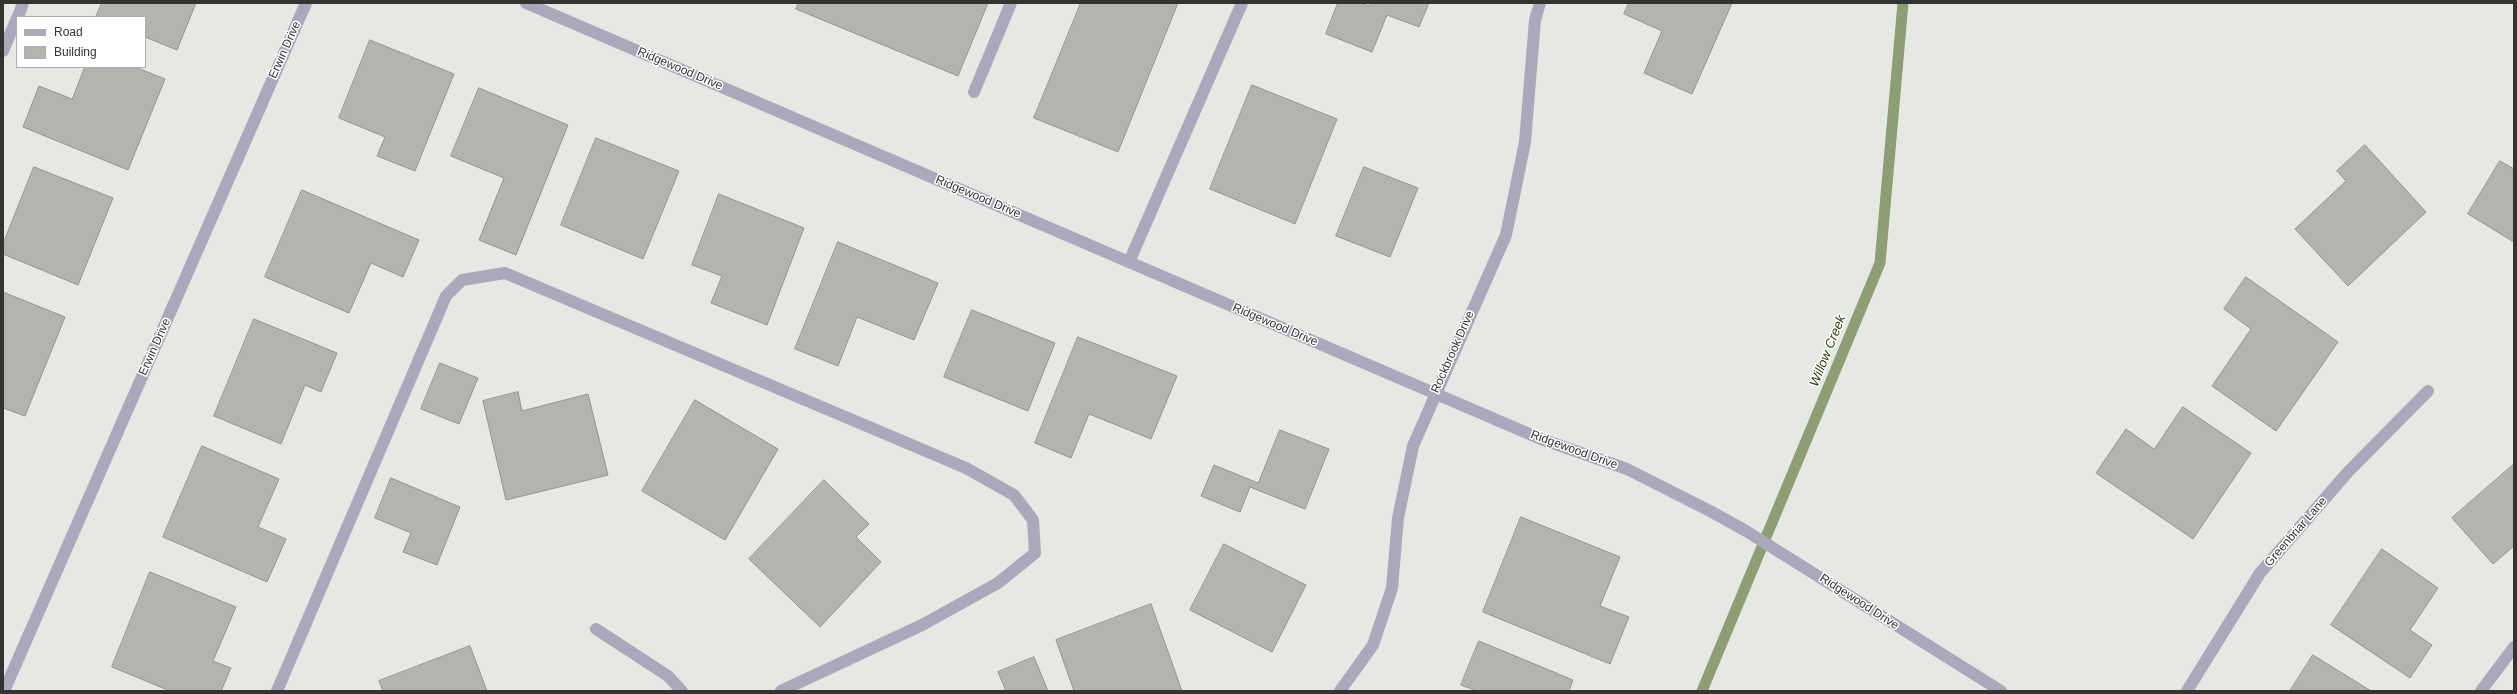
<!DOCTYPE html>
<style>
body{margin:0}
#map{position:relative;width:2517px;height:694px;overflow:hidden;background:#e6e9e3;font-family:Arial,sans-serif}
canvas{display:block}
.frame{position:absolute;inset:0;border:4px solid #333432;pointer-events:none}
.legend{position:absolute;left:16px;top:16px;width:130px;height:52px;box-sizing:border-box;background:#fff;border:1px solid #adaead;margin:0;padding:5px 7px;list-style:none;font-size:12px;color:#333432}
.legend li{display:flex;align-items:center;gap:8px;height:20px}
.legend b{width:20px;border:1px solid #adaead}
</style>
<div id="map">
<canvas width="2517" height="694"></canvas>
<div class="frame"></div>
<ul class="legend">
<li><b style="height:5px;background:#aca8bb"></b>Road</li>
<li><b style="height:11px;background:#b2b5af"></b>Building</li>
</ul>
</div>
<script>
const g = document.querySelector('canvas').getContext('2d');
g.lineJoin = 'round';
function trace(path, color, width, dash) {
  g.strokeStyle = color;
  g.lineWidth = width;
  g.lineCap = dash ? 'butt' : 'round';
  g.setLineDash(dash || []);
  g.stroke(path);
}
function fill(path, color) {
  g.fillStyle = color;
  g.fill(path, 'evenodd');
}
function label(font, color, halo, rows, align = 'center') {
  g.font = font + ' Arial,sans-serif';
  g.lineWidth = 3;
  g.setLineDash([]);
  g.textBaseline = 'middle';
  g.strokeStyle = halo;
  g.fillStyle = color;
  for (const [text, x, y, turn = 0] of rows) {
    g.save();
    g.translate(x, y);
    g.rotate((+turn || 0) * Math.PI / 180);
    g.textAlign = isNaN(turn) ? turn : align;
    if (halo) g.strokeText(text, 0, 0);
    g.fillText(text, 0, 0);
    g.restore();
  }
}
const stream = new Path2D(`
 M1702 691 1880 263 1903 3`);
const building = new Path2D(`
 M102 3H196L177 50 145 37V17H96Z
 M799 3H988L958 76 796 9Z
 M1081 3H1178L1118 152 1034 118Z
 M1338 3H1361L1369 6 1371 3H1429L1419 27 1387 15 1372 52 1326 34Z
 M1629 3H1732L1692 94 1644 73 1662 31 1624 14Z
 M370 40 454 74 415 171 377 156 385 137 339 118Z
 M85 67H135L165 79 128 170 23 127 39 86 72 99Z
 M1252 85 1337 119 1295 224 1210 189Z
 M479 88 568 125 516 255 479 240 504 178 451 156Z
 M596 138 679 171 643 259 561 225Z
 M2365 145 2426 212 2348 286 2295 229 2346 181 2337 171Z
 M2500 161 2514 169V242L2468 214Z
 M34 167 113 198 78 285 3 254V244Z
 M1364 167 1418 188 1390 257 1336 236Z
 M302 190 419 240 403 277 371 263 349 313 265 277Z
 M719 194 804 228 767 325 711 303 722 276 692 265Z
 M838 242 938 283 914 340 857 317 838 366 795 349Z
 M2246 277 2338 342 2276 431 2212 386 2251 329 2224 309Z
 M3 292 65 317 25 416 3 408Z
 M972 310 1055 343 1028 411 944 377Z
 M254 319 337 353 321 392 305 385 281 444 214 416Z
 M1078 337 1177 376 1151 439 1089 414 1071 458 1035 443Z
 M440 363 478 378 459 424 421 409Z
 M518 392 522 411 588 394 608 475 506 500 483 401Z
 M695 400 778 449 725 540 642 491Z
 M2183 407 2251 453 2193 539 2096 473 2126 429 2154 449Z
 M1280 430 1329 449 1305 509 1250 487 1240 512 1201 496 1214 465 1258 483Z
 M202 446 279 479 258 527 286 539 267 582 163 537Z
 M2514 464V546L2493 564 2452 518Z
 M391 478 460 507 437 565 403 552 411 533 375 518Z
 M824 480 869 524 856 537 881 562 820 627 749 559Z
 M1521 517 1620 557 1600 606 1629 617 1610 664 1483 612Z
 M1224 544 1306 585 1272 652 1190 610Z
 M2382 549 2438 588 2410 630 2432 645 2410 678 2331 625Z
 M150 572 236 607 213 661 231 668 221 691H170L112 667Z
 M1151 604 1182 691H1074L1056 640Z
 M1479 641 1573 680 1569 691H1477L1461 685Z
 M470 646 487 691H383L379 681Z
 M2313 655 2371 691H2290Z
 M1034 657 1048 691H1006L998 672Z`);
const minor = new Path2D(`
 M526 3 1541 439 1627 469 1710 511 1746 531 2001 691
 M18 17 23 3
 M3 51 17 18
 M974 92 1011 3
 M1129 262 1242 3
 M596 629 668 676 682 691
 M4 691 306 3
 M277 691 446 296 462 280 505 273 966 468 1014 495 1033 520 1035 553 998 583 922 625 781 691
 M1340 691 1373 645 1392 588 1398 518 1413 446 1506 235 1525 142 1535 20 1540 3
 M2187 691 2260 573 2348 472 2428 391
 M2481 691 2514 647`);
const streetNames = [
 ["Erwin Drive",285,50,-66],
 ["Ridgewood Drive",680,69,23],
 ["Ridgewood Drive",978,197,23],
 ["Ridgewood Drive",1275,325,23],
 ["Erwin Drive",155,347,-66],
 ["Rockbrook Drive",1453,352,-66],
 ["Ridgewood Drive",1574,450,20],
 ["Greenbriar Lane",2296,532,-49],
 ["Ridgewood Drive",1859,602,33]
];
const waterNames = [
 ["Willow Creek",1828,351,-68]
];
trace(stream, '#8d9e75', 11);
fill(building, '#b2b5af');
trace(building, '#92958f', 1);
trace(minor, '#aca8bb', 12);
label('12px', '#333432', '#fff', streetNames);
label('italic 13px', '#2c3d0d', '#fff', waterNames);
</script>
